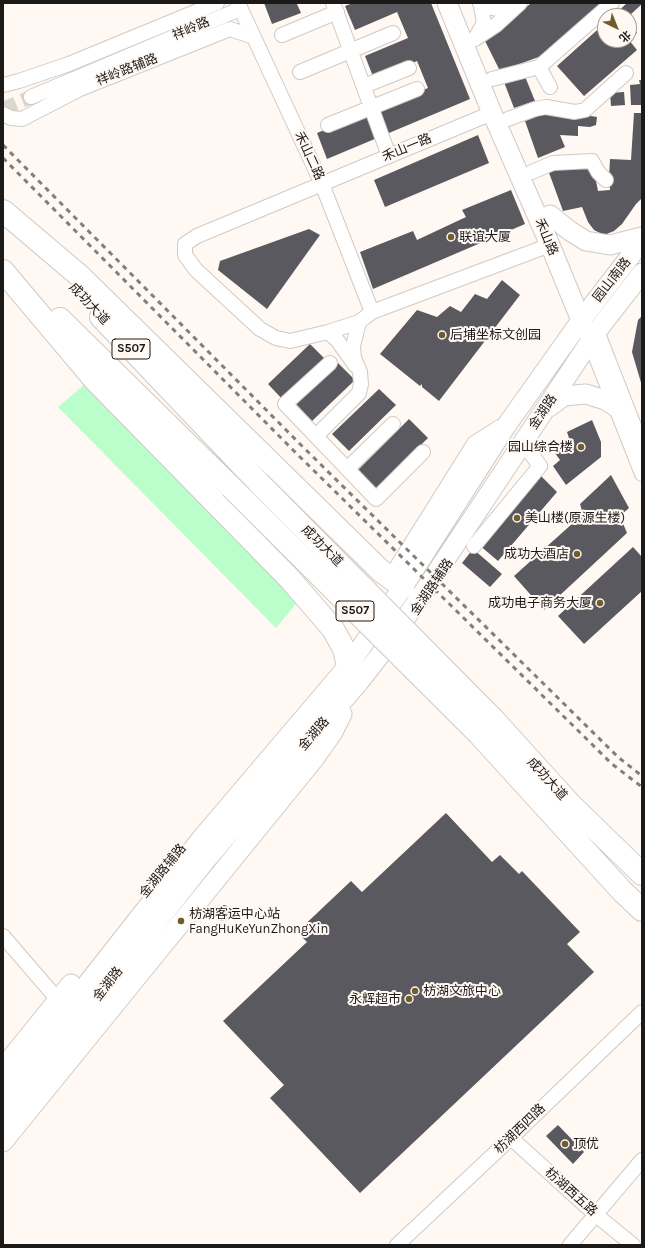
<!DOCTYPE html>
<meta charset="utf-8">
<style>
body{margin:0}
#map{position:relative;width:645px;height:1248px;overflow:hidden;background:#fff8f3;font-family:Karla,"Noto Sans SC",sans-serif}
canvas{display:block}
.frame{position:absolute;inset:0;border:4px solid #1c1a18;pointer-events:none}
.north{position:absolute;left:597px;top:8px;width:40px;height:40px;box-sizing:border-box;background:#fff8f3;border:1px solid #a49f9b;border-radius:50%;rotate:137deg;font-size:11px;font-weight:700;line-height:16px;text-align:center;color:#1c1a18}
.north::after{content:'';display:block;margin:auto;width:14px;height:18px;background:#6f5d2b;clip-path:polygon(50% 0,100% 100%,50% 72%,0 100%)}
</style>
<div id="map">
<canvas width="645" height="1248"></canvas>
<div class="frame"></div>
<div class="north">北</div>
</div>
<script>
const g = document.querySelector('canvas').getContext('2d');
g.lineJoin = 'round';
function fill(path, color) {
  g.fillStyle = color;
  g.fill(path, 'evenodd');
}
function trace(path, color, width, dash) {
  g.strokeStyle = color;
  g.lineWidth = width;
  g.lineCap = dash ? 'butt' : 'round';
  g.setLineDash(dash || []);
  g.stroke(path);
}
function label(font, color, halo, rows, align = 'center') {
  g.font = font + ' Karla,"Noto Sans SC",sans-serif';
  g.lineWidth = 4;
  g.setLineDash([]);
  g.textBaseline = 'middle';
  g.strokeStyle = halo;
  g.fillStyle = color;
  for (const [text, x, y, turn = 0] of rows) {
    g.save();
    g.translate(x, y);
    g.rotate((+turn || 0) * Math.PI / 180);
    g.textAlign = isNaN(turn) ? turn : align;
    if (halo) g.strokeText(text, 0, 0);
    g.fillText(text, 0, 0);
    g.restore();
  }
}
const green = new Path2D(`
 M85 384 299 600 276 628 58 407Z`);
const building = new Path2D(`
 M264 3H300L297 4 301 13 272 24Z
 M353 3H431L470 99 327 159 317 133 428 88 417 61 374 79 365 56 408 38 397 12 355 30 345 6Z
 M531 3H603L547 54 500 71 485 41 504 27Z
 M627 3H642V4L629 16H613Z
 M605 23V40H629L637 50 584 96 557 66Z
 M629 24 637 33 630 39 629 38Z
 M524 74 535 101 514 108 504 82Z
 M639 80H642V105H631L630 85 640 84Z
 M624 92 625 105 611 106 610 93Z
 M554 110 597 117 596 125 590 127 578 126V136L560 135 565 147 538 158 525 121Z
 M634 113H642V198L636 204 622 224 614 231 604 235 594 230 588 222 582 207 563 211 548 170 593 166 598 191 610 190 609 178 610 159 631 160Z
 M478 135 489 163 385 207 374 180Z
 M511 190 525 224 373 289 360 252 413 231 417 240 466 217 462 210Z
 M309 229 320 235 267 309 218 270 220 261Z
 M502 280 520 295 439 401 422 387V384L420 386 380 354 417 310 437 317 450 306 461 312 475 294 487 299Z
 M642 316V386L632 352 638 320Z
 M310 344 326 360 284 401 268 384Z
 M338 363 355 380 312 421 296 404Z
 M379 389 396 405 349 451 332 434Z
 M409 419 428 438 376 489 358 470Z
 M592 420 601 442V457L566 485 553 466 560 460 555 453 570 441 567 432Z
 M539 474 557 492 498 561 478 544Z
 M611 475 629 508 620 516 627 533 544 610 514 576 583 514 580 504Z
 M633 547 642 557V591L584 644 558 616Z
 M473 549 502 574 490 587 462 563Z
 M446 813 492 862 500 855 519 874 522 871 580 932 567 944 594 972 360 1193 270 1098 284 1085 223 1021 307 942 297 932 351 881 362 892Z
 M215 913a8 8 0 1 1 16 0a8 8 0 1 1-16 0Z
 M558 1125 584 1152 573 1164 546 1136Z`);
const streetTunnel = new Path2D(`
 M3 109 31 97`);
const street = new Path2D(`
 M238 3 322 184 372 312
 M333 3 389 156
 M481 6 499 9 506 3
 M282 35 337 12
 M476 37 484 23 481 6 480 3
 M475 39 496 25 520 3
 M539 67 550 87
 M300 72 393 33
 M492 79 539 67 612 3
 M3 85 19 81 69 64 217 3
 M364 86 409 68
 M31 97 240 9
 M492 113 197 236 185 244V255L196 270 260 329 276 338 290 341 328 332 359 322 372 312 550 245
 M3 114 11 118 22 119 80 89 230 29 254 37
 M508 119 535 109 546 107 575 112 585 110 626 73
 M328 125 417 89
 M532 172 553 163 592 161 598 172 606 180
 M597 331 642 446
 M328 332 337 340 355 365
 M590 342 642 474
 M330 363 285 404 376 499 423 452
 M316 436 359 393 361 384 360 372 354 358 353 346 359 322
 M347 469 393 424
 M474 546 540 466 523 443
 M3 936 58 1000
 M511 1138 596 1215 633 1245
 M397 1245 511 1138 642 1012
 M570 1245 642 1160`);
const secondary = new Path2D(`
 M447 3 492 113 550 245 585 330
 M550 215 570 231 586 241 610 245 642 237
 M549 407 564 396 586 394 605 400 616 407
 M392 579 476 445 501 429
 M3 1068 71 984
 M3 1091 201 839 348 666 403 587 506 426 582 319 642 241
 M3 1117 205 861 359 682 380 655 427 587 597 331 642 273
 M3 1142 314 759 333 732 342 714`);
const highway = new Path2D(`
 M3 211 81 277 381 571 403 587
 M3 271 94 379 290 579 333 629 344 649 348 666
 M101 317 259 483
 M60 319 231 487
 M493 719 570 804 642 874
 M479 734 622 891 642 910`);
const rail = new Path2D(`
 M3 145 302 446 618 757 642 776
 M3 158 296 453 612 764 642 787`);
const highwayBridge = new Path2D(`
 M259 483 493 719
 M231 487 479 734`);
const markers = [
 [451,237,4,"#6f5d2b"],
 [442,335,4,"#6f5d2b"],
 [581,447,4,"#6f5d2b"],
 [517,518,4,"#6f5d2b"],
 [577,554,4,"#6f5d2b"],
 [600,603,4,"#6f5d2b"],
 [181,921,4,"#6f5d2b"],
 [415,991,4,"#6f5d2b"],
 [409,999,4,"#6f5d2b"],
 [565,1144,4,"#6f5d2b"]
];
const shields = [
 [131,349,38],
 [355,611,38]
];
const shieldNames = [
 ["S507",131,349],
 ["S507",355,611]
];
const streetNames = [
 ["祥岭路",191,29,-23],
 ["祥岭路辅路",127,70,-22],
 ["禾山一路",407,148,-23],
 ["禾山二路",309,156,65],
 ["禾山路",546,237,67],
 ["园山南路",612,280,-52],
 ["成功大道",89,304,47],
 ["金湖路",543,412,-56],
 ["成功大道",322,546,45],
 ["金湖路辅路",432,587,-56],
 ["金湖路",314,734,-49],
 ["成功大道",547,779,48],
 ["金湖路辅路",163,871,-51],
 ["金湖路",108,984,-52],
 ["枋湖西四路",520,1129,-44],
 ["枋湖西五路",571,1192,42]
];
const poiNames = [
 ["联谊大厦",459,237],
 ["后埔坐标文创园",450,335],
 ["园山综合楼",573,447,"right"],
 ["美山楼(原源生楼)",525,518],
 ["成功大酒店",569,554,"right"],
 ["成功电子商务大厦",592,603,"right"],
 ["枋湖客运中心站",189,914],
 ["FangHuKeYunZhongXin",189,929],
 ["枋湖文旅中心",423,991],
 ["永辉超市",401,999,"right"],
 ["顶优",573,1144]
];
fill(green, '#bafecc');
fill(building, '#5a595f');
trace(streetTunnel, '#ddd7d2', 14, [14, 7]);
trace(street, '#d0cac5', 16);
trace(secondary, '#d0cac5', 21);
trace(highway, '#d0cac5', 24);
trace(street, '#fff', 14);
trace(secondary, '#fff', 19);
trace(highway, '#fff', 22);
trace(rail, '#837f7b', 3, [5, 5]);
trace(highwayBridge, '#d0cac5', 24, []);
trace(highwayBridge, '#fff', 22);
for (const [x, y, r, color] of markers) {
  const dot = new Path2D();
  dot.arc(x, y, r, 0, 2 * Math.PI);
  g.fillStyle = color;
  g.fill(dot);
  trace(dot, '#fff8f3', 1.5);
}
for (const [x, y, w] of shields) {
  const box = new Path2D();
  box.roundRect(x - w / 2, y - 10, w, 20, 3);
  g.fillStyle = '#fff8f3';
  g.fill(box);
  trace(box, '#1c1a18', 1);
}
label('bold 12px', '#1c1a18', null, shieldNames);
label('13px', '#1c1a18', '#fff8f3', streetNames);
label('13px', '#1c1a18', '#fff8f3', poiNames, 'left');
</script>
